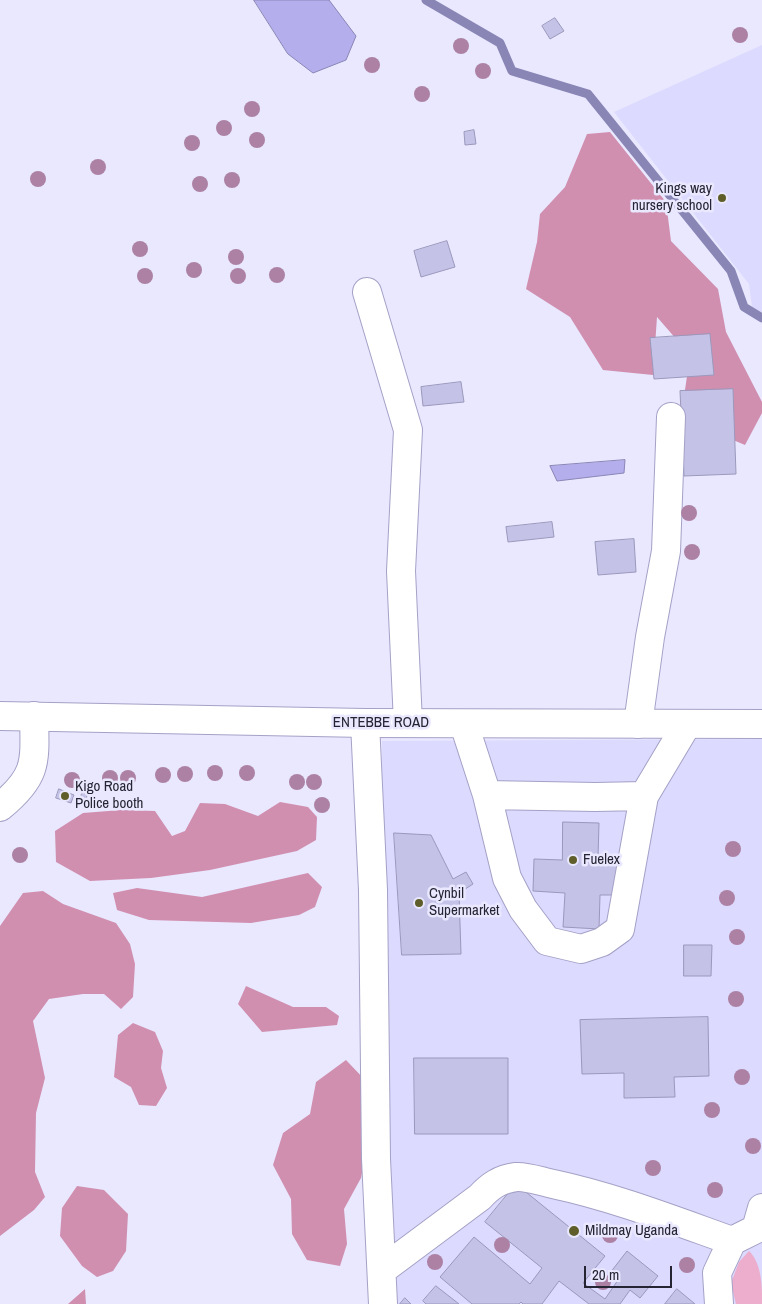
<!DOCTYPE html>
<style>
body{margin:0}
#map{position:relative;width:762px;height:1304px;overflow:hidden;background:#e9e8ff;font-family:"Archivo Narrow",sans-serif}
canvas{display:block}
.scale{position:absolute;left:584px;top:1266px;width:88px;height:22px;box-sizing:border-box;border:2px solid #252432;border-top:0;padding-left:6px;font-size:15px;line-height:18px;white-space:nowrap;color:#252432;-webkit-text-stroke:4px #e9e8ff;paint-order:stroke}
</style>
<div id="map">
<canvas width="762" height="1304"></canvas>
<div class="scale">20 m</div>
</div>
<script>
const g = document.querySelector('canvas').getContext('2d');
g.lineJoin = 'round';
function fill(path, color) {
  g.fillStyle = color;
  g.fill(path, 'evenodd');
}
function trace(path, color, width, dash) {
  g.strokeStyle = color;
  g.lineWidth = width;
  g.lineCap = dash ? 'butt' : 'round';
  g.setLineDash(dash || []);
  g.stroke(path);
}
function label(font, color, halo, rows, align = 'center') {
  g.font = font + ' "Archivo Narrow",sans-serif';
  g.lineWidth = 5;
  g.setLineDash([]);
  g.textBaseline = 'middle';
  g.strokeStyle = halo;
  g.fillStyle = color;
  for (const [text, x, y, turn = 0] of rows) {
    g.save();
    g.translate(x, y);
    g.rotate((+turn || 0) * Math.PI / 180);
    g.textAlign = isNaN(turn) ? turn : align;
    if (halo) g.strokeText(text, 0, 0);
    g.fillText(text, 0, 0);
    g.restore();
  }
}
const built = new Path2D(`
 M762 45V313L752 307 749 284 614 112Z
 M762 739V1304H389L383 1157 382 741Z`);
const green = new Path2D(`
 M749 1251C762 1264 762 1286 762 1304H736L731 1283 739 1262Z`);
const forest = new Path2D(`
 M610 132 666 202 671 241 718 289 726 332 762 402V413L745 445 681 418 690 355 657 317 653 375 603 370 570 317 526 289 537 242 540 214 565 187 587 134Z
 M280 802 308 807 317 817 316 840 297 851 210 870 151 878 90 881 56 862 55 831 83 813 121 810 155 811 172 836 185 831 200 803 225 804 258 816Z
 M308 873 322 887 315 907 299 915 251 923 149 920 117 910 113 893 137 888 202 897Z
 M43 891 63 904 116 923 130 944 135 964 133 997 121 1009 104 994H83L49 999 33 1021 45 1078 36 1113 35 1172 45 1197 34 1210 0 1236V926L23 893Z
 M246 986 293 1007H326L339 1016 337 1025 262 1032 238 1004Z
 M133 1023 155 1032 163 1051 161 1068 167 1088 156 1106 139 1105 131 1087 114 1077 118 1035Z
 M346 1060 365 1080 368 1144 361 1178 344 1209 347 1244 340 1266 307 1260 292 1234 291 1199 273 1165 283 1133 310 1114 316 1082Z
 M77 1186 104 1190 128 1214 126 1251 113 1271 97 1277 82 1266 60 1236 62 1208Z
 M85 1289 86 1304H68Z`);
const water = new Path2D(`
 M254 0H329L356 36 346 60 313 73 288 54Z
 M625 460 624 473 557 481 550 466Z`);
const stream = new Path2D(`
 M426 0 500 43 512 71 588 94 731 271 744 307 762 318`);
const building = new Path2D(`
 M555 18 564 31 550 39 542 26Z
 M474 130 476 144 465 145 464 132Z
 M447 241 455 267 421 277 414 251Z
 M710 334 714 375 654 379 650 338Z
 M461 382 464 402 423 406 421 387Z
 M733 389 736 474 684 476 680 391Z
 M552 522 554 537 508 542 506 527Z
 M634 539 636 572 598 575 595 542Z
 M59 789 74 795 71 803 56 798Z
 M82 793 87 794 86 802H80Z
 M563 822 599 823 598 858 622 859 621 895H600L599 929 563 927 565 893 533 891 534 859 562 860Z
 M394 833 431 835 453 879 466 872 473 884 459 893 461 954 402 955Z
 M684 945H712L711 976H684Z
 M708 1017 709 1076 674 1077 675 1097 624 1098V1073L582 1074 580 1020Z
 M414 1058H508V1134H415Z
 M516 1184 605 1256 583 1283 605 1299 618 1280 610 1273 627 1251 658 1276 640 1298 630 1290 620 1304H589L559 1281 542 1304H523L521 1302 519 1304H472L440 1277 474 1237 530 1284 542 1268 485 1222Z
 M436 1286 459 1304H426L423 1301Z
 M677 1289 695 1304H665Z
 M405 1298 411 1304H400Z`);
const minor = new Path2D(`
 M367 292 408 430 401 571 408 723
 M365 723 373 890 376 1159 383 1304
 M464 724 487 795 595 797 644 796 687 724
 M638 724 650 637 666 551 671 417
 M487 795 507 878 523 909 547 941 581 949 602 942 620 929 644 796
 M0 807C38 776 35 762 34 716
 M382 1270 480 1197C490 1186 500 1179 516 1177 527 1176 542 1182 553 1184 614 1197 673 1220 732 1241
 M719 1304 717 1273 732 1241 756 1229 762 1208`);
const major = new Path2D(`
 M0 716 365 723 762 724`);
const trees = [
 [740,35],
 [461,46],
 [372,65],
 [483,71],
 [422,94],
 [252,109],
 [224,128],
 [257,140],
 [192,143],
 [98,167],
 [38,179],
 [232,180],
 [200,184],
 [140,249],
 [236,257],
 [194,270],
 [277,275],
 [145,276],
 [238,276],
 [689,513],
 [692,552],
 [215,773],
 [247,773],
 [185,774],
 [163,775],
 [110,778],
 [128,778],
 [72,780],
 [297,782],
 [314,782],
 [322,805],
 [733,849],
 [20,855],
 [727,898],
 [737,937],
 [736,999],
 [742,1077],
 [712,1110],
 [753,1146],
 [653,1168],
 [715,1190],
 [610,1235],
 [502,1245],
 [435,1262],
 [687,1265],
 [603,1282]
];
const markers = [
 [722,198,5,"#5f5e2b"],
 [65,796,5,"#5f5e2b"],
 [573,860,5,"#5f5e2b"],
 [419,903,5,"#5f5e2b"],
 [574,1231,6,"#5f5e2b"]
];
const poiNames = [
 ["Kings way",712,189,"right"],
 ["nursery school",712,206,"right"],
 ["Kigo Road",75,787],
 ["Police booth",75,804],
 ["Fuelex",583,860],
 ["Cynbil",429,894],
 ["Supermarket",429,911],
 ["Mildmay Uganda",585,1231]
];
const streetNames = [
 ["ENTEBBE ROAD",381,723]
];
fill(built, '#dcdafe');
fill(green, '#edadcc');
fill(forest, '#d18fb0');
fill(water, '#b4aeed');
trace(water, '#8985b5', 1);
trace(stream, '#8985b5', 9);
fill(building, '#c4c2e7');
trace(building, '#9b98bc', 1);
trace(minor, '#a4a1c6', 30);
trace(major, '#a4a1c6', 30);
trace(minor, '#fff', 28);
trace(major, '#fff', 28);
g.fillStyle = '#ac81a4';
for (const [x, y] of trees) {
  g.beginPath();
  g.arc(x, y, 8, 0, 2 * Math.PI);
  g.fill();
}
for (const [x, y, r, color] of markers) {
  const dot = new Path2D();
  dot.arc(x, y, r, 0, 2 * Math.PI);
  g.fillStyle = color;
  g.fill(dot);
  trace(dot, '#e9e8ff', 2);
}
label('15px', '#252432', '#e9e8ff', poiNames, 'left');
label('15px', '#252432', '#e9e8ff', streetNames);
</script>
